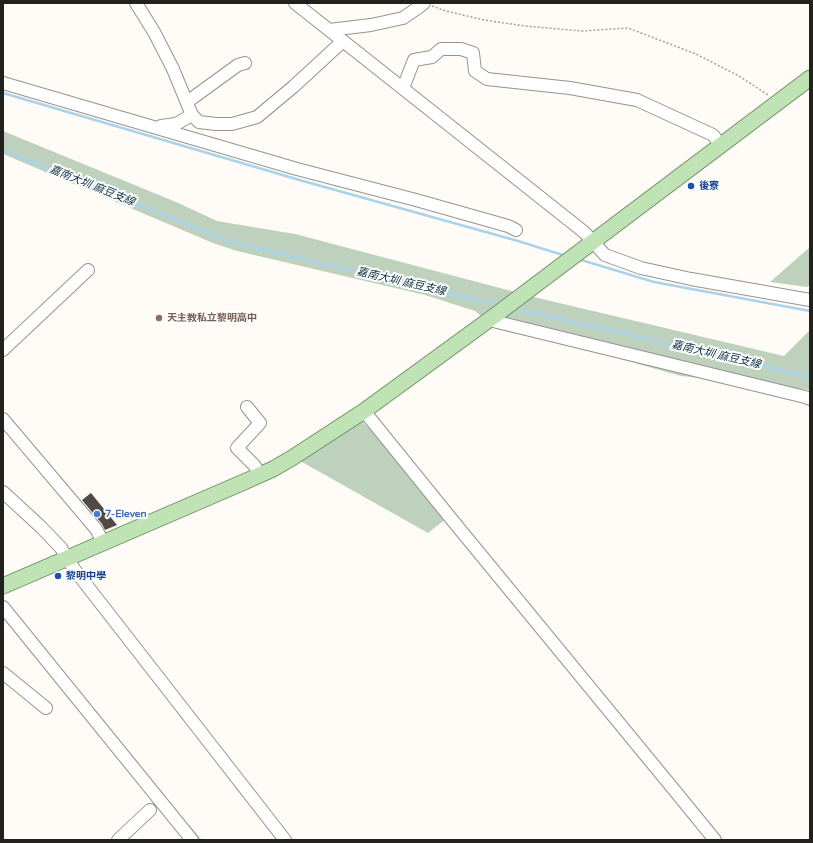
<!DOCTYPE html>
<meta charset="utf-8">
<style>
body{margin:0}
#map{position:relative;width:813px;height:843px;overflow:hidden;background:#fffbf6;font-family:"Varela Round",sans-serif}
canvas{display:block}
.frame{position:absolute;inset:0;border:4px solid #23211e;pointer-events:none}
</style>
<div id="map">
<canvas width="813" height="843"></canvas>
<div class="frame"></div>
</div>
<script>
const g = document.querySelector('canvas').getContext('2d');
g.lineJoin = 'round';
function fill(path, color) {
  g.fillStyle = color;
  g.fill(path, 'evenodd');
}
function trace(path, color, width, dash) {
  g.strokeStyle = color;
  g.lineWidth = width;
  g.lineCap = dash ? 'butt' : 'round';
  g.setLineDash(dash || []);
  g.stroke(path);
}
function label(font, color, halo, rows, align = 'center') {
  g.font = font + ' "Varela Round","Noto Sans TC",sans-serif';
  g.lineWidth = 4;
  g.setLineDash([]);
  g.textBaseline = 'middle';
  g.strokeStyle = halo;
  g.fillStyle = color;
  for (const [text, x, y, turn = 0] of rows) {
    g.save();
    g.translate(x, y);
    g.rotate((+turn || 0) * Math.PI / 180);
    g.textAlign = isNaN(turn) ? turn : align;
    if (halo) g.strokeText(text, 0, 0);
    g.fillText(text, 0, 0);
    g.restore();
  }
}
const green = new Path2D(`
 M3 131 176 202 217 221 295 234 538 298 784 356 810 330V390L681 376 610 356 497 329 475 311 425 295 237 251 213 243 3 154Z
 M810 247V285L807 287 770 282Z
 M357 416 452 514 428 533 295 458Z`);
const stream = new Path2D(`
 M3 93 303 181 518 241 566 256
 M3 150 231 242 499 305
 M578 259 654 282 810 311
 M514 308 810 377
 M190 828 200 840`);
const building = new Path2D(`
 M91 493 117 525 105 530 102 524 82 500Z`);
const path = new Path2D(`
 M432 6 446 11 484 20 525 26 582 31 628 28 696 54 739 76 768 95`);
const minor = new Path2D(`
 M136 3 154 32 173 69 192 115 199 122 216 124H232L257 117 293 87 343 41
 M295 3 584 232 605 255 641 268 691 279 810 300
 M329 30 371 25 403 18 419 7 424 3
 M3 83 297 169 416 200 508 226 516 230
 M403 88 414 60 432 57 441 49H461L473 53 475 71 487 79 570 88 637 100 713 135 721 146
 M187 102 238 65 245 63
 M161 126 176 124 192 115
 M489 320 805 397 810 399
 M3 350 88 270
 M247 407 260 423 237 448 254 465 260 474
 M364 411 453 521 675 791 715 840
 M3 419 96 529 103 542
 M3 492 41 527 61 548 74 569 285 840
 M3 607 192 840
 M3 673 46 708
 M118 840 150 810`);
const major = new Path2D(`
 M3 586 244 482 273 469 292 458 364 411 497 314 810 78`);
const markers = [
 [691,186,4,"#1a4fb4"],
 [159,318,4,"#8d6e63"],
 [97,514,4,"#3f7fe0"],
 [58,576,4,"#1a4fb4"]
];
const transitNames = [
 ["後寮",699,186],
 ["黎明中學",66,576]
];
const educationNames = [
 ["天主教私立黎明高中",167,318]
];
const shopNames = [
 ["7-Eleven",105,514]
];
const waterNames = [
 ["嘉南大圳 麻豆支線",92,186,22],
 ["嘉南大圳 麻豆支線",401,282,13],
 ["嘉南大圳 麻豆支線",716,355,13]
];
fill(green, '#bed1bd');
trace(stream, '#a7d3ed', 2.5);
fill(building, '#514945');
trace(minor, '#99938c', 14);
trace(major, '#6e9361', 17);
trace(path, '#a39f9b', 1.5, [2, 2]);
trace(minor, '#fff', 12);
trace(major, '#c0e3b6', 15);
for (const [x, y, r, color] of markers) {
  const dot = new Path2D();
  dot.arc(x, y, r, 0, 2 * Math.PI);
  g.fillStyle = color;
  g.fill(dot);
  trace(dot, '#fff', 1.5);
}
label('bold 10px', '#164399', '#fff', transitNames, 'left');
label('bold 10px', '#785e54', '#fff', educationNames, 'left');
label('bold 10px', '#366cbe', '#fff', shopNames, 'left');
label('italic 11px', '#092f41', '#fff', waterNames);
</script>
